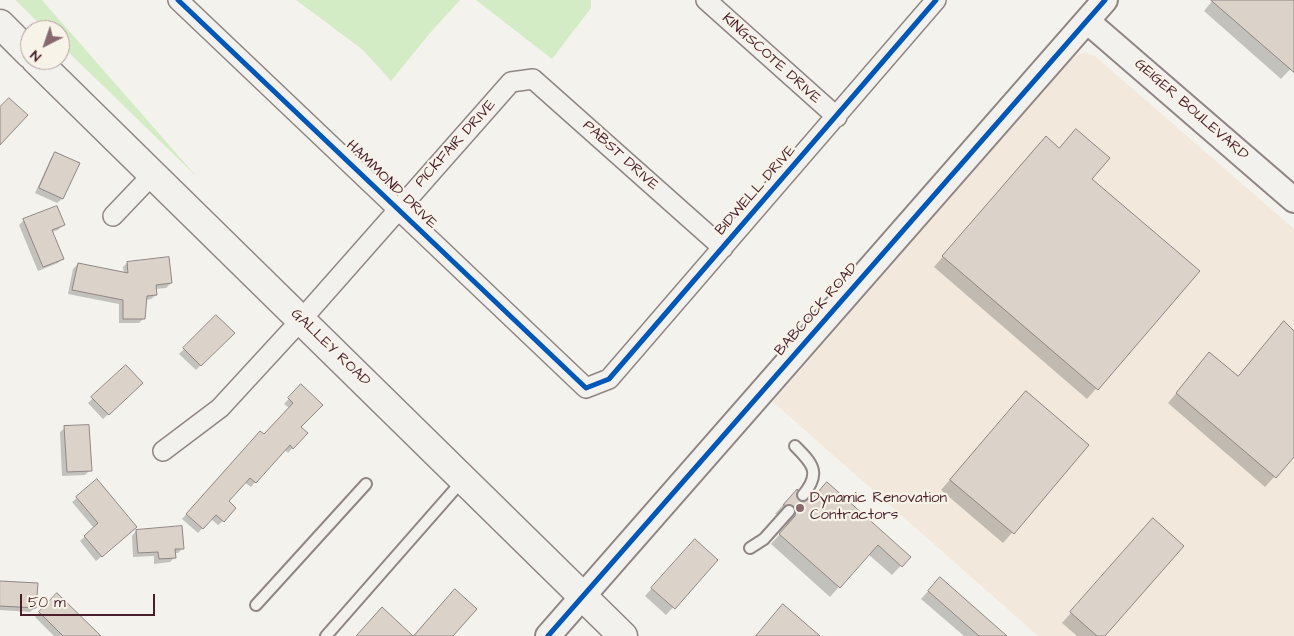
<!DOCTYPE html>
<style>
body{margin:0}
#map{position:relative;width:1294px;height:636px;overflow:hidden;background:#f4f2ec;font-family:"Architects Daughter",sans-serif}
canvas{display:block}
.north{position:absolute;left:20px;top:20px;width:50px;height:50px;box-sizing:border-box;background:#f7f3e8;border:1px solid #b29e9c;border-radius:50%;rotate:221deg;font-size:14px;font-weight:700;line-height:20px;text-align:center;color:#4a1f2b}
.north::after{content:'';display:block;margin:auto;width:18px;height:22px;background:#86696f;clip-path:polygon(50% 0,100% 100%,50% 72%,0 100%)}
.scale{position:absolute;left:20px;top:594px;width:135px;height:22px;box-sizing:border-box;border:2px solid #4a1f2b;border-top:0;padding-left:6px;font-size:15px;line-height:18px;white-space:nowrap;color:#4a1f2b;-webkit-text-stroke:4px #f7f3e8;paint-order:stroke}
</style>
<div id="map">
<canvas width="1294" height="636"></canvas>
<div class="north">N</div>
<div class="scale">50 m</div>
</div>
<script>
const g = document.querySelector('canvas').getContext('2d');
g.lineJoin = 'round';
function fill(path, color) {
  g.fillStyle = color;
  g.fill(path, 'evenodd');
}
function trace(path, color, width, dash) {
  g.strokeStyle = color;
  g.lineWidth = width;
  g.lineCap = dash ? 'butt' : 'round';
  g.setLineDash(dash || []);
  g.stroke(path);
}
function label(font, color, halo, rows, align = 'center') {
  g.font = font + ' "Architects Daughter",sans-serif';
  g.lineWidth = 4.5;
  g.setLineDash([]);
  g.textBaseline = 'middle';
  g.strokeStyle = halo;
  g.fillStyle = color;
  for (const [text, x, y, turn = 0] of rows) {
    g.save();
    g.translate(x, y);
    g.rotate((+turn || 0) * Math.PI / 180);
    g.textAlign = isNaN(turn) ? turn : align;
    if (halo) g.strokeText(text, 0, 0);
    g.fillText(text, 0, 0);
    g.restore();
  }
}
const built = new Path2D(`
 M1086 53 1095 56 1294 229V636H1038L773 402 1069 61 1078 54Z`);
const green = new Path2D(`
 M15 0H42L197 177 60 44V30H46Z
 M296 0H460L430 33 391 81 363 50Z
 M476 0H591V8L552 59Z`);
const shadow = new Path2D(`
 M1213 0H1294V65L1281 79 1204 11Z
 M1036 147 1091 179 1198 271 1087 399 934 267Z
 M56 154 78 164 62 199 57 203 35 193 51 158Z
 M24 220 63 225 58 230 52 232 62 259 58 263 38 271 19 225Z
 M127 263 171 283 166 288 155 289 156 295 151 299 145 300 144 318 139 323H119V304L68 294 73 269 78 264 124 274 123 267Z
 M216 317 233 333 196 370 179 354Z
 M1294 333V455L1265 487 1168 403 1209 354 1237 377Z
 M126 366 141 383 103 419 88 403Z
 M301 386 299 427 306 433 288 453 284 449 251 487 244 482 228 501 223 521 218 525 211 519 198 533 182 519 255 437 263 435 289 408 284 404Z
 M1026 392 1088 445 1003 543 941 490Z
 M65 428 90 470 85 475 62 476 60 432Z
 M77 498 130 532 96 561 80 541 94 528 72 502Z
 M795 498 798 501 909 557 892 575 868 554 830 597 771 544 786 527 787 519 784 515 775 514 787 500Z
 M1144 530 1103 636H1077L1062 623Z
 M136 531 183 548 178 553H174L175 557 170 562 154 564V556L133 557 132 536Z
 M687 548 716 561 666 615 645 596Z
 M0 582 35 608 30 612 0 610Z
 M933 586 1005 636H964L921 599Z
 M57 595 99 636H54L35 617Z`);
const building = new Path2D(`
 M1211 0H1294V72Z
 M9 98 28 115 0 145V107Z
 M1076 129 1110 158 1092 179 1200 271 1098 390 942 256 1046 136 1059 148Z
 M55 152 80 163 63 199 39 188Z
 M57 206 65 225 52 230 64 259 43 267 23 219Z
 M169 257 172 283 156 285 157 295 147 296 145 319H123V300L72 290 78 263 128 273 127 262Z
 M216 315 235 333 201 366 183 348Z
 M1284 321 1294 331V457L1276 478 1176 393 1209 352 1238 376Z
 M126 365 143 383 109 415 91 397Z
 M301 384 323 405 301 427 308 433 293 449 290 445 256 483 250 478 229 501 236 508 224 522 216 515 203 529 186 514 260 431 264 434 293 403 288 398Z
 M1026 391 1089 445 1014 534 950 480Z
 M89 425 92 471 67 472 64 426Z
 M97 479 137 527 102 557 84 536 98 523 76 497Z
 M827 482 911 557 902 567 878 545 840 588 779 534 795 516 796 509 793 506 783 505 797 489 798 490 797 497 799 500 803 502 808 499 810 501Z
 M1153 518 1184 546 1105 636H1097L1070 612Z
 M182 526 184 549H175L176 558 159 559 158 552 138 553 136 530Z
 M695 539 718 560 675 609 651 588Z
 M940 577 1007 636H979L928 591Z
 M0 581 38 583 36 608 0 606Z
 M455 589 477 609 453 636H356L382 607 413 636Z
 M57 593 101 636H63L39 612Z
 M783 604 820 636H756Z`);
const service = new Path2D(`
 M795 446C812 463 822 473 803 495
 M750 548 764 539 789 511
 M256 605 366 484
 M326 636 462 481`);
const minor = new Path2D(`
 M178 0 586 388 609 379 936 0
 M706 0 837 117
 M113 216 153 174
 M163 451 220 408 301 320 511 82 533 79 723 248`);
const tertiary = new Path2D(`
 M1087 21 1294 200
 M548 636 1105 0`);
const secondary = new Path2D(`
 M0 24 30 54
 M36 60 623 636`);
const cycleway = new Path2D(`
 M178 0 586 388 609 379 936 0
 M548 636 1105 0`);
const markers = [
 [800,508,5,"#86696f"]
];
const streetNames = [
 ["KINGSCOTE DRIVE",771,59,42],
 ["GEIGER BOULEVARD",1191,110,41],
 ["PICKFAIR DRIVE",456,144,-48],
 ["PABST DRIVE",620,156,42],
 ["HAMMOND DRIVE",391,185,44],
 ["BIDWELL DRIVE",756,191,-49],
 ["BABCOCK ROAD",817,310,-49],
 ["GALLEY ROAD",330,348,44]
];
const poiNames = [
 ["Dynamic Renovation",810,499],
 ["Contractors",810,516]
];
fill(built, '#f2e9dc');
fill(green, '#d4ecc5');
fill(shadow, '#0003');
fill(building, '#dbd3c9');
trace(building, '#8f8685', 1);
trace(service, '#8f8685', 14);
trace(minor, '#8f8685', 22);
trace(tertiary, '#8f8685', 28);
trace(secondary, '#8f8685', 31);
trace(service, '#f2f1ed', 10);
trace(minor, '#f2f1ed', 19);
trace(tertiary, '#f2f1ed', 24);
trace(secondary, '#f2f1ed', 28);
trace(cycleway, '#0057b8', 5);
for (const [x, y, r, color] of markers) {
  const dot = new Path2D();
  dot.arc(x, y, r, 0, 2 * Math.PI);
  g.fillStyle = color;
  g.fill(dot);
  trace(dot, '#f7f3e8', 2);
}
label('15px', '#4a1f2b', '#f7f3e8', streetNames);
label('15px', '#4a1f2b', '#f7f3e8', poiNames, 'left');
</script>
